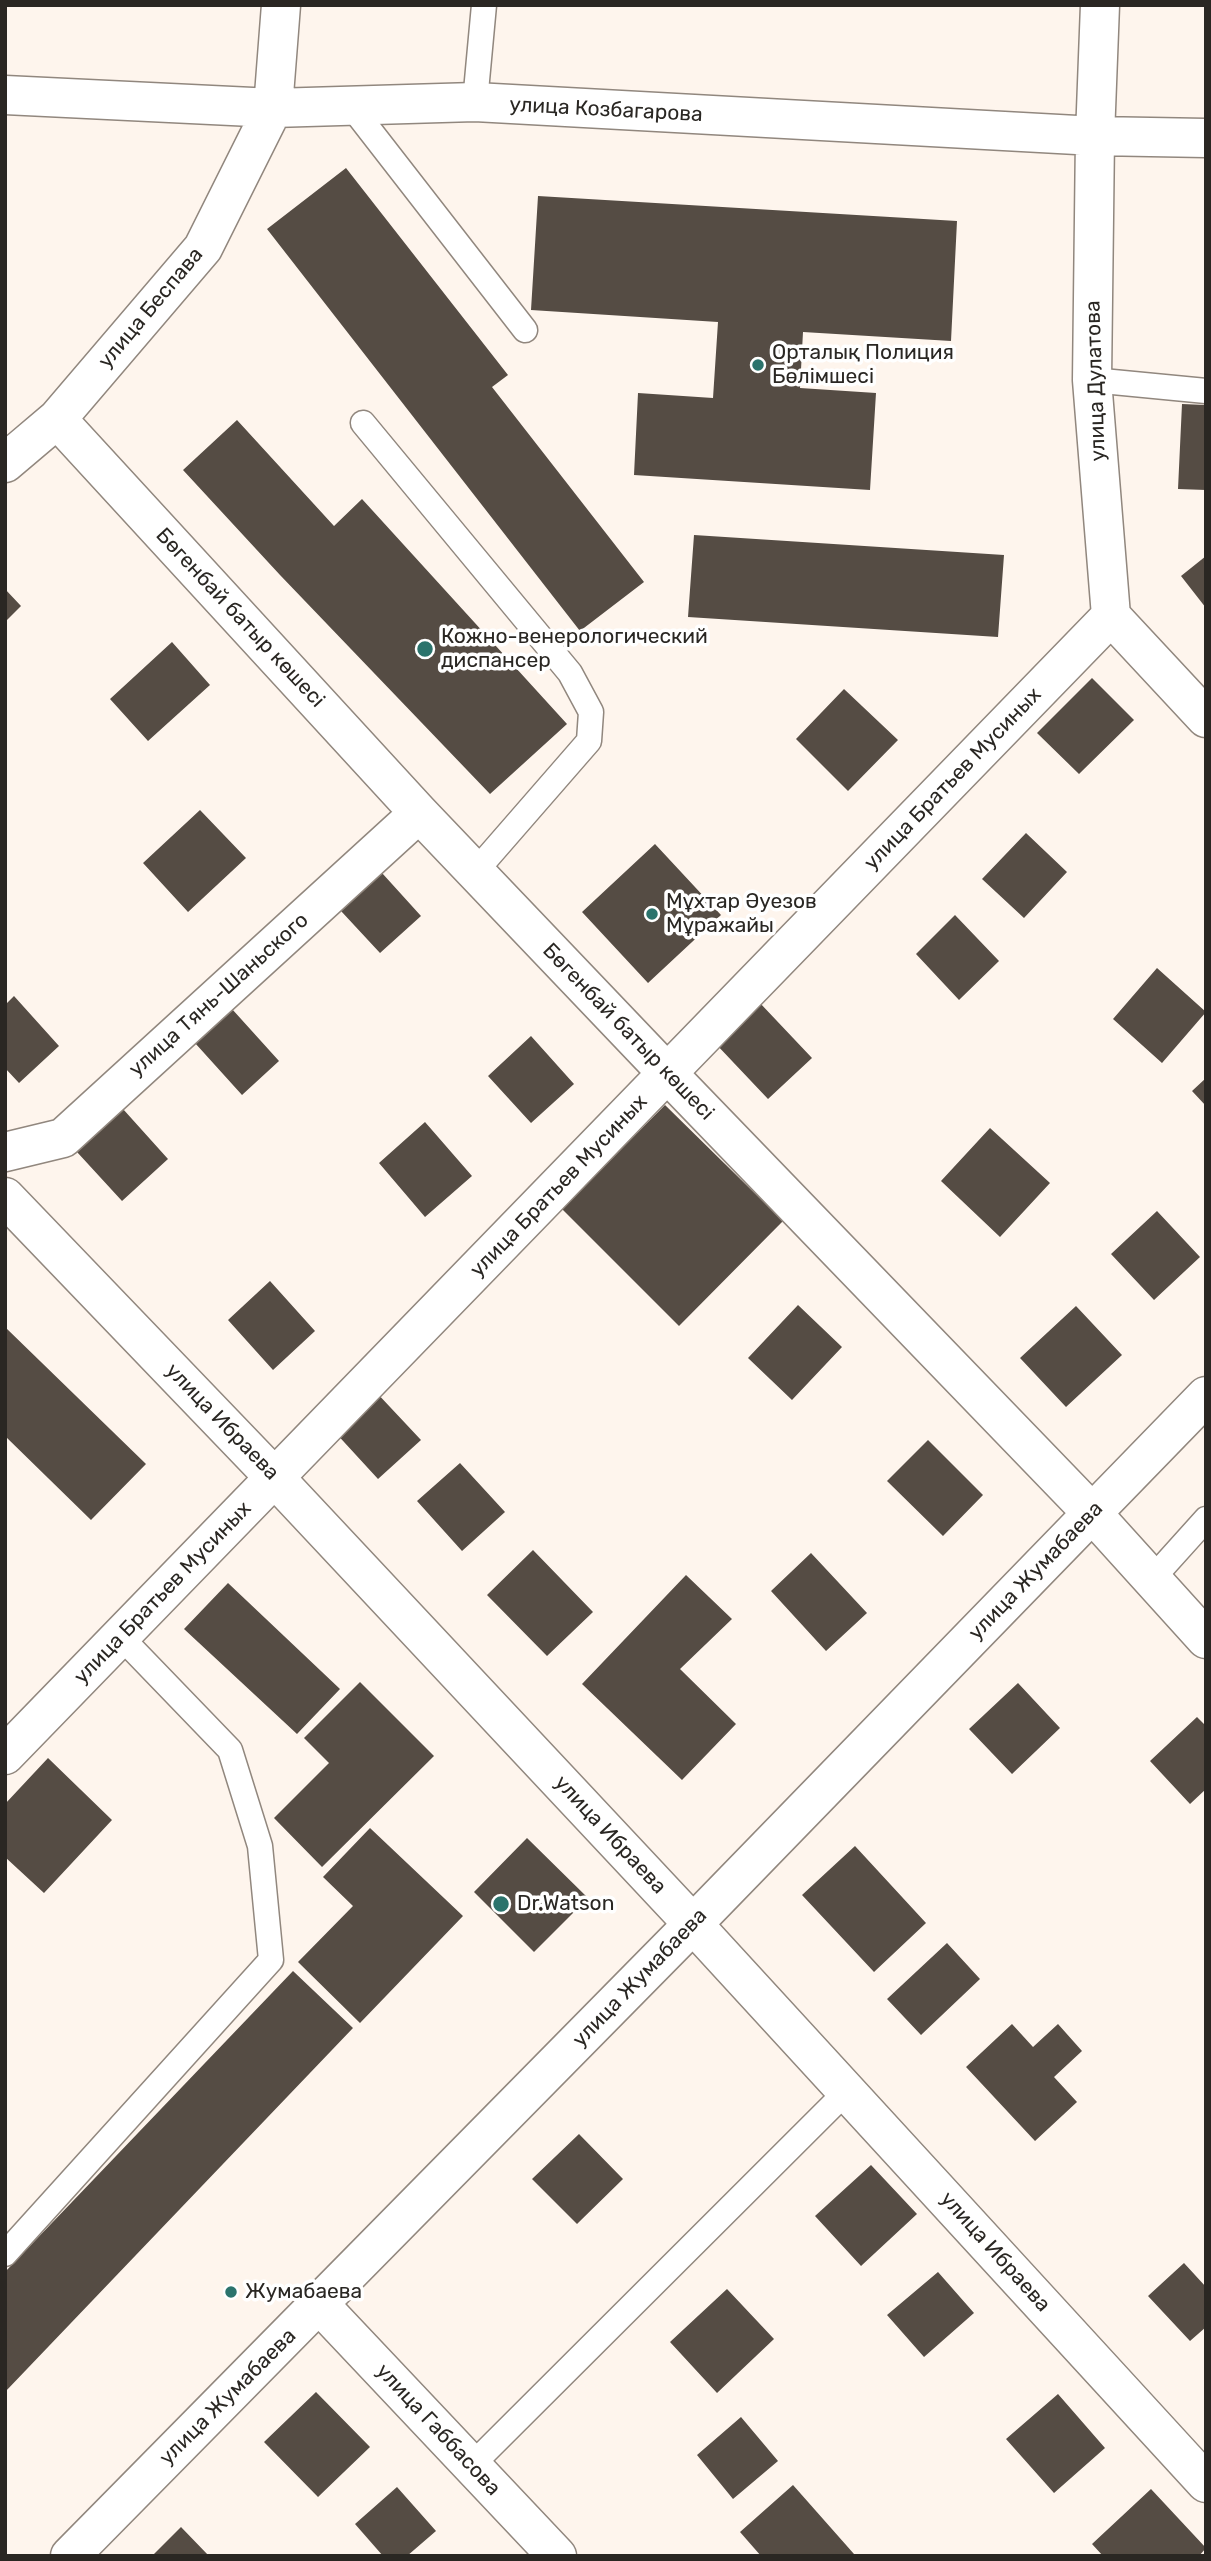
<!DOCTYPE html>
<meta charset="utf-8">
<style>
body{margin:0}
#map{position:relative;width:1211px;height:2561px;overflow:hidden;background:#fef5ed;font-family:Rubik,sans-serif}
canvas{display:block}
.frame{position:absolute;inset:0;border:7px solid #2a2723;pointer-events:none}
</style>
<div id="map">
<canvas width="1211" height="2561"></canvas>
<div class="frame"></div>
</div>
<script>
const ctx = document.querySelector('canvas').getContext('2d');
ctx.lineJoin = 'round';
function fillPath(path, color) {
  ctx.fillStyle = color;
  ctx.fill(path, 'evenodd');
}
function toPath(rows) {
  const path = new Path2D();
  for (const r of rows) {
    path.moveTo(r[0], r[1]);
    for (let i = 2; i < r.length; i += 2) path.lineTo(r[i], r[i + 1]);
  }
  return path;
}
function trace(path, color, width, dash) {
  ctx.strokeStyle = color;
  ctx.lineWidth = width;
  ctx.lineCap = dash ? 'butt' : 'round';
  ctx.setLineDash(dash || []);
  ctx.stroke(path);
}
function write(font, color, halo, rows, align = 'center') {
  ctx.font = font + ' Rubik,sans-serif';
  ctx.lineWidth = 7;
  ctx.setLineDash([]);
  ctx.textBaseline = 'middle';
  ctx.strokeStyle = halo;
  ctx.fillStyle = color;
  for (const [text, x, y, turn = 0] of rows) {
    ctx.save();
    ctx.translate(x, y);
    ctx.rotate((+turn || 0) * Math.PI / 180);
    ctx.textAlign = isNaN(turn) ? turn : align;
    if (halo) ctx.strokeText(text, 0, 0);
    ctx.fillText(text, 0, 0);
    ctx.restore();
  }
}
fillPath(toPath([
 [346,168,508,375,492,387,644,582,580,631,267,229],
 [538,196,957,221,951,341,803,332,800,388,876,393,870,490,634,475,638,393,713,398,718,322,531,310],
 [1182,404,1206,405,1206,490,1178,489],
 [237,420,334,526,362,499,567,724,490,794,280,575,183,470],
 [694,535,1004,555,998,637,688,617],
 [1206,556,1206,608,1181,576],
 [5,589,21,606,5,622],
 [172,642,210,685,148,741,110,699],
 [1092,678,1134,720,1079,774,1037,733],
 [844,689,898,740,848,791,796,739],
 [200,810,246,858,188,912,143,863],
 [1026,833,1067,872,1024,918,982,879],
 [655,844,721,915,648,983,582,912],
 [382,873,421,916,380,953,341,911],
 [955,915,999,961,959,1000,916,954],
 [1157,968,1206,1012,1162,1063,1113,1019],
 [14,996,59,1046,19,1083,5,1068,5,1005],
 [759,1002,812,1058,768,1099,715,1043],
 [232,1009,279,1061,242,1095,195,1043],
 [531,1036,574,1084,531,1123,488,1076],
 [1206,1078,1206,1106,1192,1091],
 [665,1105,783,1221,679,1326,562,1209],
 [123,1109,168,1159,122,1201,77,1152],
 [425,1122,472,1176,425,1217,379,1163],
 [990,1128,1050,1183,1000,1237,941,1181],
 [1157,1211,1200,1257,1154,1300,1111,1254],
 [270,1281,315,1331,273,1370,228,1320],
 [798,1305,842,1347,792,1400,748,1358],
 [1076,1306,1122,1355,1066,1407,1020,1358],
 [5,1327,146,1464,91,1520,5,1436],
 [375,1391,421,1440,378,1479,333,1430],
 [928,1440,983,1495,943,1536,887,1481],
 [460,1463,505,1512,462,1551,417,1501],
 [533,1550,593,1612,547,1656,487,1595],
 [811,1553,867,1613,826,1651,771,1591],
 [686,1575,732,1619,680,1669,736,1724,682,1780,582,1684],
 [228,1583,340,1689,297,1734,184,1629],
 [360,1682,434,1756,322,1867,274,1818,329,1763,304,1738],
 [1018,1683,1060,1728,1012,1774,969,1729],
 [1197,1717,1206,1726,1206,1789,1190,1804,1150,1761],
 [48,1758,112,1820,44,1893,5,1857,5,1804],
 [370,1828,463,1916,360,2023,298,1962,353,1906,323,1877],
 [527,1838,588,1898,534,1952,474,1892],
 [855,1846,926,1923,874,1972,802,1895],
 [947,1943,980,1979,921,2035,887,1999],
 [293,1971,353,2028,5,2392,5,2272],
 [1012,2024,1033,2047,1058,2024,1082,2051,1054,2077,1077,2102,1035,2141,966,2067],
 [579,2134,623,2179,577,2224,532,2179],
 [871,2165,917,2214,861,2266,815,2216],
 [1184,2263,1206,2287,1206,2327,1190,2341,1148,2296],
 [938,2272,974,2313,924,2357,887,2315],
 [727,2289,774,2339,717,2393,670,2342],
 [316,2392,370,2447,318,2497,264,2442],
 [1058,2394,1105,2448,1054,2493,1006,2439],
 [741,2417,778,2461,733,2499,697,2455],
 [793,2485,854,2554,852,2556,761,2556,740,2532],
 [397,2487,436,2531,407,2556,383,2556,355,2524],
 [1151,2489,1206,2548,1199,2556,1103,2556,1092,2544],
 [181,2527,209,2556,152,2556]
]), '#554c44');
const lane = toPath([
 [475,102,484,5],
 [351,106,525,330],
 [1092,380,1206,391],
 [363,423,570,673,591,712,589,741,475,872],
 [1152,1579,1206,1519],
 [5,2254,271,1960,260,1846,230,1750,120,1636],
 [472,2465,847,2091]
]);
const street = toPath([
 [1100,5,1095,136,1092,380,1111,616,1206,718],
 [5,95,273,108,475,102,1095,136,1206,138],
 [57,419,419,813,668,1074,1092,1513,1206,1639],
 [5,463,57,419,203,248,273,108,281,5],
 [5,1152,63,1138,419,813],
 [5,1197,275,1478,693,1924,1206,2483],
 [5,1755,1111,616],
 [319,2304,557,2556]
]);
const secondary = toPath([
 [70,2556,693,1924,1206,1396]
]);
trace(lane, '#91877e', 27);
trace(street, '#91877e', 41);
trace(secondary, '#91877e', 41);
trace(lane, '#fff', 24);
trace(street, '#fff', 38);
trace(secondary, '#fff', 38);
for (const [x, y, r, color] of [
 [758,365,7,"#2b736c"],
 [425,649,9,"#2b736c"],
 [652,914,7,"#2b736c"],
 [501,1904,9,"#2b736c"],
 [231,2292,7,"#2b736c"]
]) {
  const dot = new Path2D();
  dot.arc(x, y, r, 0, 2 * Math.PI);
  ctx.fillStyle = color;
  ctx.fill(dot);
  trace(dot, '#fff', 2.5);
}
write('21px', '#2a2723', '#fff', [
 ["улица Козбагарова",606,110,3],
 ["улица Беспава",151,308,-50],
 ["улица Дулатова",1096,381,-92],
 ["Бөгенбай батыр көшесі",240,618,47],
 ["улица Братьев Мусиных",953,779,-46],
 ["улица Тянь-Шаньского",219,995,-42],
 ["Бөгенбай батыр көшесі",628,1032,46],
 ["улица Братьев Мусиных",559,1186,-46],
 ["улица Ибраева",222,1422,46],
 ["улица Жумабаева",1036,1571,-46],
 ["улица Братьев Мусиных",163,1593,-46],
 ["улица Ибраева",610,1835,47],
 ["улица Жумабаева",640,1978,-46],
 ["улица Ибраева",995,2252,48],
 ["улица Жумабаева",228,2397,-45],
 ["улица Габбасова",438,2430,47]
]);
write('21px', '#2a2723', '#fff', [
 ["Орталық Полиция",772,353],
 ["Бөлімшесі",772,377],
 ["Кожно-венерологический",441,637],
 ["диспансер",441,661],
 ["Мұхтар Әуезов",666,902],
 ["Мұражайы",666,926],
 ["Dr.Watson",517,1904],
 ["Жумабаева",245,2292]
], 'left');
</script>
